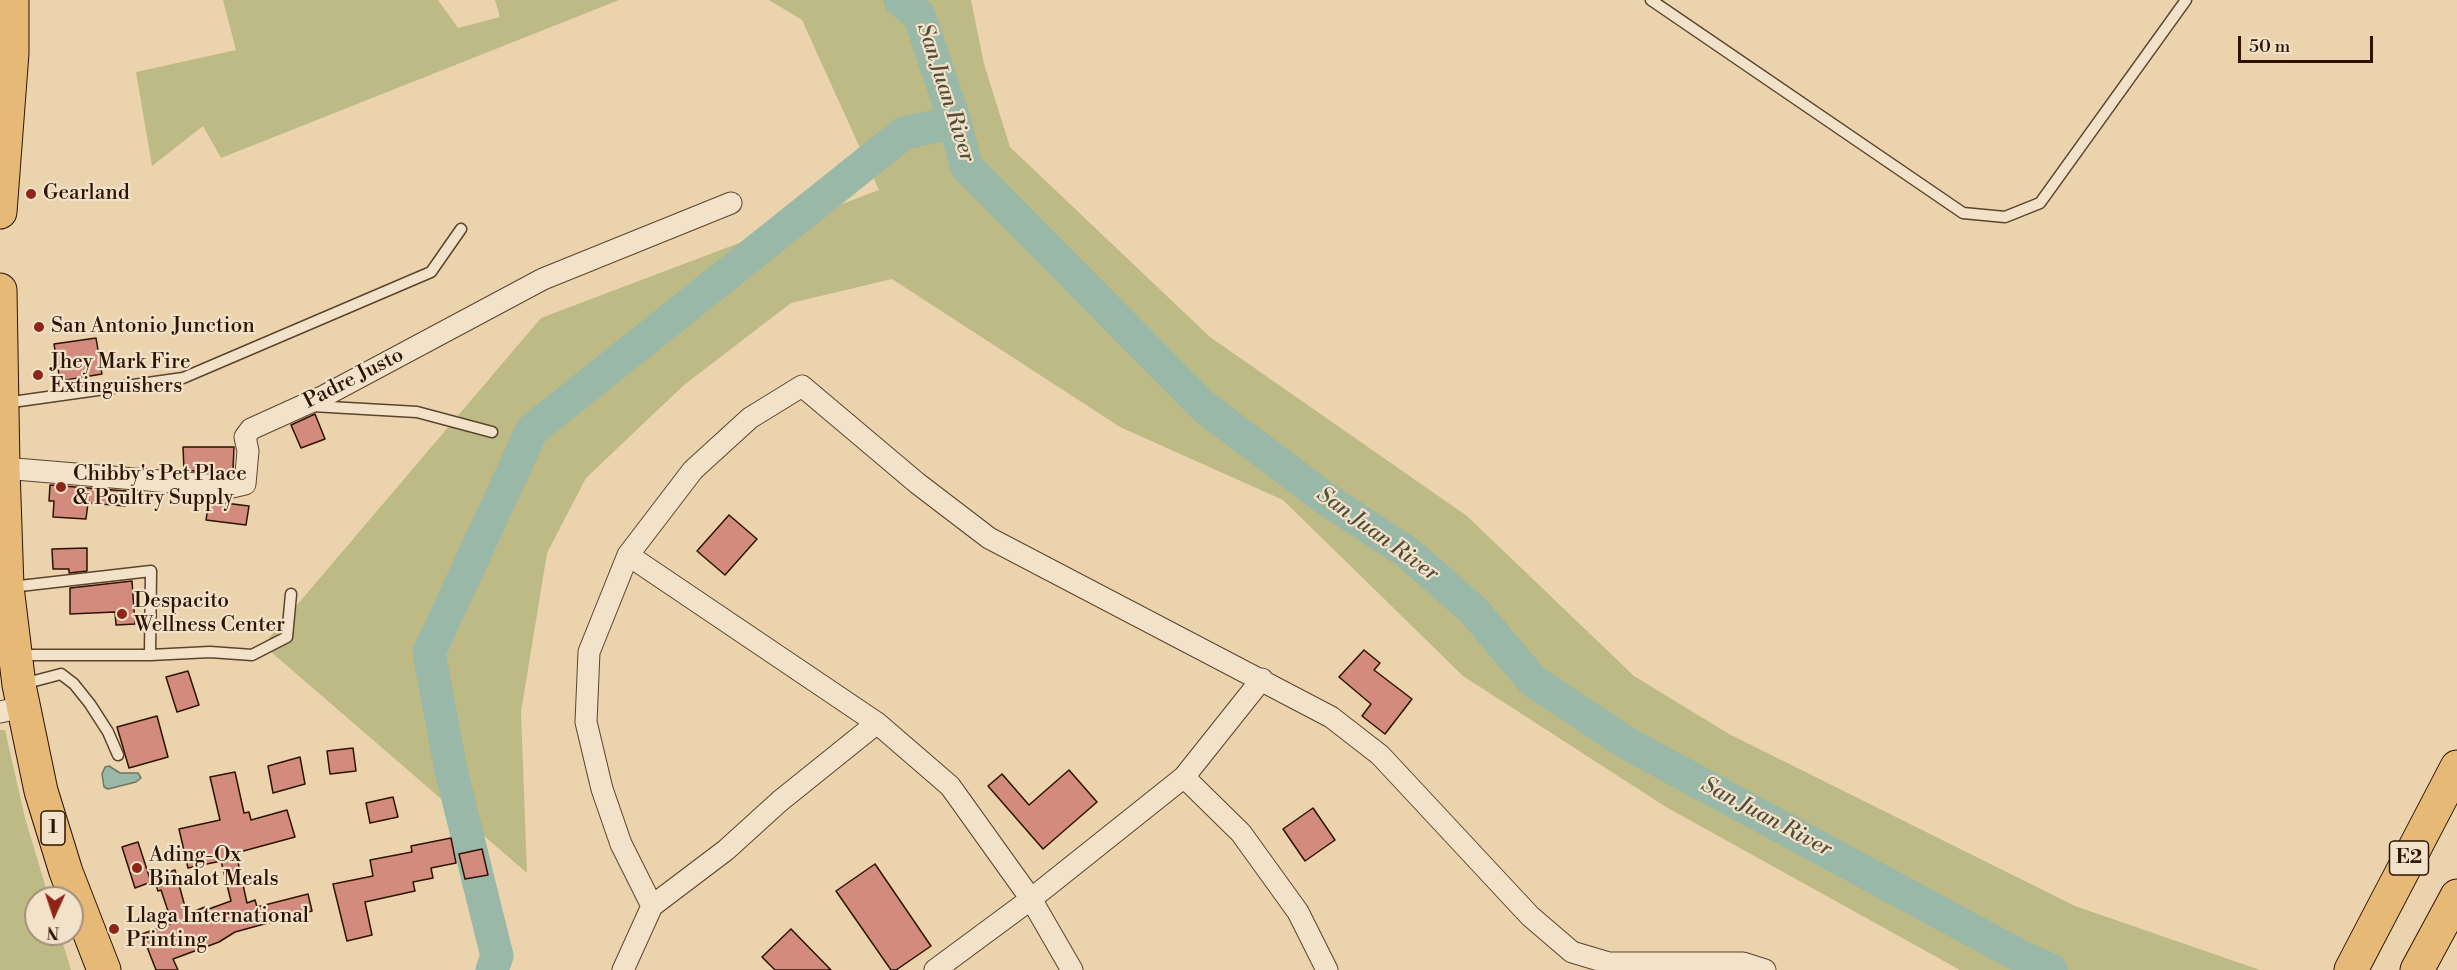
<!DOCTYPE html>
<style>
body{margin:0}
#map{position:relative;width:2457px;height:970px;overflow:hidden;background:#ebd3ad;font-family:"Libre Bodoni",serif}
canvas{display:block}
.north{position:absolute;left:24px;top:886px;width:60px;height:60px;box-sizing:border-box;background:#f2e2ca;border:2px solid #a38f79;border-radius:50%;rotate:183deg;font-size:16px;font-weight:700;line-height:24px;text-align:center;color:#2d1300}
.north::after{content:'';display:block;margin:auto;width:21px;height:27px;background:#8f2418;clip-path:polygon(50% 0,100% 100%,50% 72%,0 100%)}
.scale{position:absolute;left:2238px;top:36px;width:135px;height:27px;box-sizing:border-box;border:3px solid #2d1300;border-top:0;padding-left:8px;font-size:18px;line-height:21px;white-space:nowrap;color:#2d1300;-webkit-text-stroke:4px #f2e2ca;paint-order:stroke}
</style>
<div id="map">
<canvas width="2457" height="970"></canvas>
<div class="north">N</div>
<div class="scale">50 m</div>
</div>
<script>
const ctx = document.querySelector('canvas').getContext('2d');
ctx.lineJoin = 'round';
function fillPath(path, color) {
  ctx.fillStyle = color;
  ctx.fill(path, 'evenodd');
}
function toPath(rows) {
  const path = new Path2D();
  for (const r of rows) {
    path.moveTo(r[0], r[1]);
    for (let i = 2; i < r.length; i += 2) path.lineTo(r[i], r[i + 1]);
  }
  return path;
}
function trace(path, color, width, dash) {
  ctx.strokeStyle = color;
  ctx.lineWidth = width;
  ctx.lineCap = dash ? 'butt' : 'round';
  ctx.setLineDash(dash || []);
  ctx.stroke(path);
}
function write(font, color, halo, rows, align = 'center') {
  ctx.font = font + ' "Libre Bodoni",serif';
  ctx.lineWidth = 4.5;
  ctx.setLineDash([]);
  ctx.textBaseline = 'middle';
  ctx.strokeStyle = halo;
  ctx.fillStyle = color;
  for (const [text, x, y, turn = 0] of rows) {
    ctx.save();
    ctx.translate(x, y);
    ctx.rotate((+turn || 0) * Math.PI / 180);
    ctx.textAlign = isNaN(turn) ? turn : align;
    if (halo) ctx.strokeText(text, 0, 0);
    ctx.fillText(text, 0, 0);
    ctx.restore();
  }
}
fillPath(toPath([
 [223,0,438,0,458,28,500,17,495,0,619,0,221,158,203,126,152,166,136,72,236,50],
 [769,0,971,0,984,64,1010,147,1210,337,1467,516,1634,676,1729,734,2075,906,2260,970,1960,970,1666,807,1463,676,1283,500,1120,427,892,279,791,303,684,385,586,478,547,553,521,712,527,873,263,645,541,318,879,190,802,20],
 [0,730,5,730,25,818,49,898,36,898,36,934,60,934,71,970,0,970]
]), '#beba85');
const water = toPath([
 [109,766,120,773,138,773,141,778,136,782,108,789,104,787,102,774,105,767,109,766]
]);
fillPath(water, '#99b8a7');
trace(water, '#6e7664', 1.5);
trace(toPath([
 [900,0,919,15,955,122,966,166,1204,407,1326,499,1408,553,1474,611,1533,681,1628,744,2020,956,2051,970],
 [492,970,497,956,451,770,429,653,532,430,904,133,955,122]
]), '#99b8a7', 33);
const building = toPath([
 [96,338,102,374,60,381,54,344,96,338],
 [315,414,325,439,301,448,291,425,315,414],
 [183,447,234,447,233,470,224,471,225,474,184,470,183,447],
 [50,485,126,491,125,506,88,503,86,519,53,517,54,501,49,501,50,485],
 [209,501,249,506,246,525,206,520,209,501],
 [729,515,757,539,725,575,697,551,729,515],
 [87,548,87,571,69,573,69,569,53,569,52,549,87,548],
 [132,581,135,624,116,625,115,612,70,614,70,588,132,581],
 [1364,650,1380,663,1374,670,1412,699,1385,734,1362,716,1371,704,1339,677,1364,650],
 [188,671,199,705,177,712,166,677,188,671],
 [157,716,168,757,129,768,117,727,157,716],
 [353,748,356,771,330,774,327,751,353,748],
 [300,757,305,784,273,793,268,766,300,757],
 [1069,770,1097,802,1043,849,988,786,1002,774,1029,805,1069,770],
 [235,772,244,813,249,812,251,820,287,810,295,837,236,853,247,903,255,900,257,907,308,894,312,911,235,932,219,942,173,959,178,970,156,970,142,934,172,923,161,890,158,891,153,877,175,870,187,914,205,907,206,910,231,901,221,861,188,868,179,829,220,820,210,777,235,772],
 [393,797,398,817,370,823,366,803,393,797],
 [1313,808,1335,840,1305,861,1283,829,1313,808],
 [451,838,456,863,431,868,433,878,413,882,415,891,365,902,372,935,347,941,333,884,373,876,370,860,412,852,411,846,451,838],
 [138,842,151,882,135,888,122,847,138,842],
 [482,849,488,875,465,879,459,854,482,849],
 [875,864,931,946,896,970,891,970,836,891,875,864],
 [791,929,831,970,775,970,762,957,791,929]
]);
fillPath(building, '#d28b7d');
trace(building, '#2d1300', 1.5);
const service = toPath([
 [1651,0,1963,213,2005,217,2040,203,2186,0],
 [5,403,183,378,431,272,461,229],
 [312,406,417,412,492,432],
 [11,587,151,571,150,655,18,655],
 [150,655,210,652,252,655,287,637,291,594],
 [23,684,61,674,74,684,90,704,108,732,118,755]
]);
const minor = toPath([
 [3,468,232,487,245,484,248,451,245,437,251,429,324,396,543,279,731,203],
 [628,555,877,723,950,786,1031,899,1072,970],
 [0,712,23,707],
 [1184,777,1241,833,1298,912,1327,970],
 [652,906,621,844,602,789,586,722,589,652,628,555,693,470,750,418,802,386,917,483,989,538,1331,717,1380,755,1530,916,1572,952,1609,963,1743,963,1765,970],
 [623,970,652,906,726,850,780,801,877,723],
 [935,970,1031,899,1184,777,1262,679]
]);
const trunk = toPath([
 [0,212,12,53,12,0],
 [0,290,3,468,7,587,19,685,41,791,66,872,104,970]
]);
const motorway = toPath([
 [2351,970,2457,767],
 [2417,970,2457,896]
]);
trace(service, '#5c432b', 13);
trace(minor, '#5c432b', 23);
trace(trunk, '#2d1300', 35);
trace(motorway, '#2d1300', 35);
trace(service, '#f2e2ca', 10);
trace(minor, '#f2e2ca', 21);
trace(trunk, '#e6ba76', 33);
trace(motorway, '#e6ba76', 33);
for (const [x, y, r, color] of [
 [31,194,6,"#8f2418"],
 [39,327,6,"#8f2418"],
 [38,375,6,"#8f2418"],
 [61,487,6,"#8f2418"],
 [122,614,6,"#8f2418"],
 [137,868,6,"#8f2418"],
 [114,929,6,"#8f2418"]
]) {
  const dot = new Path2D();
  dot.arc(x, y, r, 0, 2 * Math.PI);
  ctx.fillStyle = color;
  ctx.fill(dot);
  trace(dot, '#f2e2ca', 2);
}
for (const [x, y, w] of [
 [53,828,24],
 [2409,858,39]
]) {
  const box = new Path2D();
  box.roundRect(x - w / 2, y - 17, w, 34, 4.5);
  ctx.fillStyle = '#f2e2ca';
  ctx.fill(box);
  trace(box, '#2d1300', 1.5);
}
write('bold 20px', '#2d1300', null, [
 ["1",53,828],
 ["E2",2409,858]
]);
write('21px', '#2d1300', '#f2e2ca', [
 ["Gearland",43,194],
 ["San Antonio Junction",51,327],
 ["Jhey Mark Fire",50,363],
 ["Extinguishers",50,387],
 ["Chibby's Pet Place",73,475],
 ["& Poultry Supply",73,499],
 ["Despacito",134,602],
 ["Wellness Center",134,626],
 ["Ading-Ox",149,856],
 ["Binalot Meals",149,880],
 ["Llaga International",126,917],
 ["Printing",126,941]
], 'left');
write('21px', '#2d1300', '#f2e2ca', [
 ["Padre Justo",354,379,-27]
]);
write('italic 22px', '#534d3a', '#f2e2ca', [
 ["San Juan River",945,93,72],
 ["San Juan River",1377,535,36],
 ["San Juan River",1766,818,28]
]);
</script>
